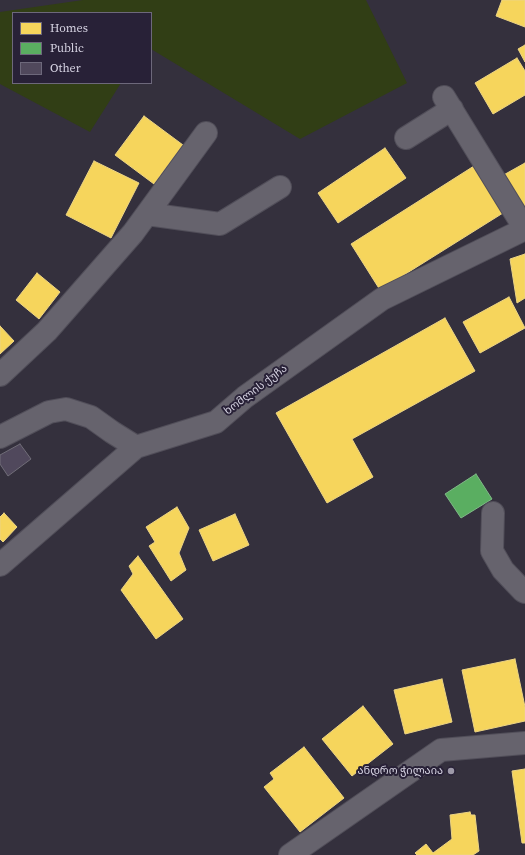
<!DOCTYPE html>
<meta charset="utf-8">
<style>
body{margin:0}
#map{position:relative;width:525px;height:855px;overflow:hidden;background:#34303d;font-family:"Source Serif 4",serif}
canvas{display:block}
.legend{position:absolute;left:12px;top:12px;width:140px;height:72px;box-sizing:border-box;background:#282137;border:1px solid #6d687b;margin:0;padding:5px 7px;list-style:none;font-size:12px;color:#d5d2e1}
.legend li{display:flex;align-items:center;gap:8px;height:20px}
.legend b{width:20px;border:1px solid #6d687b}
</style>
<div id="map">
<canvas width="525" height="855"></canvas>
<ul class="legend">
<li><b style="height:11px;background:#f6d55c"></b>Homes</li>
<li><b style="height:11px;background:#5aae61"></b>Public</li>
<li><b style="height:11px;background:#50485c"></b>Other</li>
</ul>
</div>
<script>
const ctx = document.querySelector('canvas').getContext('2d');
ctx.lineJoin = 'round';
function fillPath(path, color) {
  ctx.fillStyle = color;
  ctx.fill(path, 'evenodd');
}
function toPath(rows) {
  const path = new Path2D();
  for (const r of rows) {
    path.moveTo(r[0], r[1]);
    for (let i = 2; i < r.length; i += 2) path.lineTo(r[i], r[i + 1]);
  }
  return path;
}
function trace(path, color, width, dash) {
  ctx.strokeStyle = color;
  ctx.lineWidth = width;
  ctx.lineCap = dash ? 'butt' : 'round';
  ctx.setLineDash(dash || []);
  ctx.stroke(path);
}
function write(font, color, halo, rows, align = 'center') {
  ctx.font = font + ' "Source Serif 4","Noto Sans Georgian",serif';
  ctx.lineWidth = 4;
  ctx.setLineDash([]);
  ctx.textBaseline = 'middle';
  ctx.strokeStyle = halo;
  ctx.fillStyle = color;
  for (const [text, x, y, turn = 0] of rows) {
    ctx.save();
    ctx.translate(x, y);
    ctx.rotate((+turn || 0) * Math.PI / 180);
    ctx.textAlign = isNaN(turn) ? turn : align;
    if (halo) ctx.strokeText(text, 0, 0);
    ctx.fillText(text, 0, 0);
    ctx.restore();
  }
}
fillPath(toPath([
 [83,0,366,0,407,83,300,139,151,49,151,13,13,13,13,83,121,83,90,132,0,84,0,12]
]), '#313e15');
const homes = toPath([
 [502,0,525,0,525,27,496,16,502,0],
 [525,45,525,62,518,49,525,45],
 [517,58,525,71,525,95,493,114,475,83,517,58],
 [144,116,183,145,154,184,115,155,144,116],
 [385,148,406,178,338,223,318,193,385,148],
 [94,161,139,183,111,238,66,215,94,161],
 [525,163,525,212,500,177,525,163],
 [474,166,503,213,380,290,351,244,474,166],
 [525,254,525,298,517,303,510,259,525,254],
 [37,273,60,292,39,319,16,300,37,273],
 [509,297,525,328,480,353,463,322,509,297],
 [445,318,475,371,352,439,373,477,327,503,276,413,445,318],
 [0,326,14,341,0,354,0,326],
 [177,507,189,528,179,553,186,570,171,581,149,546,155,542,146,527,177,507],
 [4,513,17,527,3,542,0,539,0,517,4,513],
 [235,514,249,545,213,561,199,530,235,514],
 [138,556,183,619,156,639,121,590,133,574,129,566,138,556],
 [515,659,525,707,525,721,475,732,462,670,515,659],
 [442,679,452,722,405,734,394,690,442,679],
 [363,706,393,744,352,776,322,739,363,706],
 [304,747,344,798,300,832,264,787,274,779,270,773,304,747],
 [525,769,525,843,522,843,512,771,525,769],
 [470,812,471,815,475,815,479,851,473,855,417,855,415,853,426,844,433,853,452,839,450,815,470,812]
]);
fillPath(homes, '#f6d55c');
trace(homes, '#ecd484', 1);
const public = toPath([
 [476,474,492,499,461,518,445,494,476,474]
]);
fillPath(public, '#5aae61');
trace(public, '#7fb987', 1);
const building = toPath([
 [20,444,31,459,8,476,0,464,0,455,20,444]
]);
fillPath(building, '#50485c');
trace(building, '#706d78', 1);
const minor = toPath([
 [444,97,525,229],
 [406,138,452,109],
 [147,214,220,224,280,187],
 [0,375,47,331,133,233,206,133],
 [0,437,49,412,66,409,91,417,112,432,136,447],
 [493,513,492,551,503,570,523,591,525,592],
 [0,565,136,447,216,422,245,397,382,299,525,229],
 [290,855,441,750,525,743]
]);
trace(minor, '#514e59', 24);
trace(minor, '#66636d', 22);
for (const [x, y, r, color] of [
 [451,771,4,"#9d99a8"]
]) {
  const dot = new Path2D();
  dot.arc(x, y, r, 0, 2 * Math.PI);
  ctx.fillStyle = color;
  ctx.fill(dot);
  trace(dot, '#282137', 1.5);
}
write('11px', '#d5d2e1', '#282137', [
 ["ხომლის ქუჩა",256,390,-37]
]);
write('11px', '#d5d2e1', '#282137', [
 ["ანდრო ჭილაია",443,771]
], 'right');
</script>
